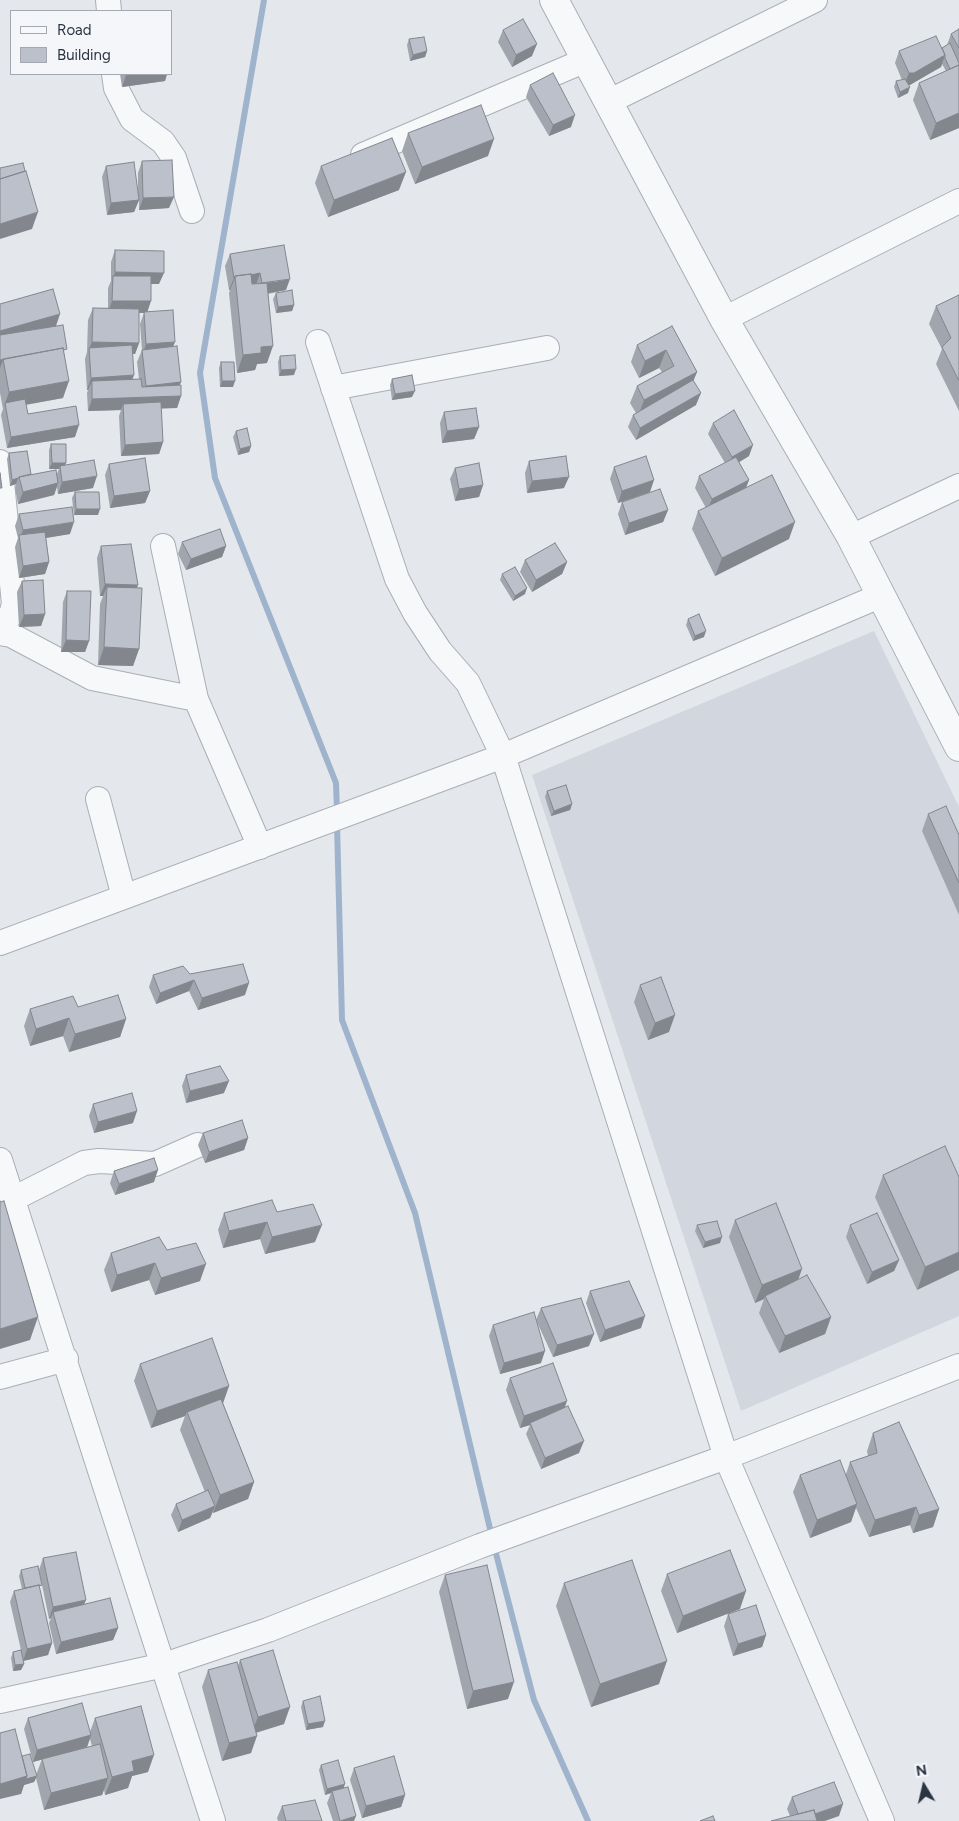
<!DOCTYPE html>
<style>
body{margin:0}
#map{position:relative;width:959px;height:1821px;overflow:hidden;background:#e4e7ec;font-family:Figtree,sans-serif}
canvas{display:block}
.legend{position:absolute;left:10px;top:10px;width:162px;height:65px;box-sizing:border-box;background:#f4f6f9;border:1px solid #a4a8b1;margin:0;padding:6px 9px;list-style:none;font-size:15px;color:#2b3445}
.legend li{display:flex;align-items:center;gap:10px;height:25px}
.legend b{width:25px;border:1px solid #a4a8b1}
.north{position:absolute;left:899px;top:1761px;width:50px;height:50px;-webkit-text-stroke:4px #f4f6f9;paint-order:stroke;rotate:351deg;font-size:14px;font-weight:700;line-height:20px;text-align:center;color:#2b3445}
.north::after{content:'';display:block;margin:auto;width:18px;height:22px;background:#2b3445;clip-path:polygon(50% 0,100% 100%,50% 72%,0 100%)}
</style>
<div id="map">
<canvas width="959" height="1821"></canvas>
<ul class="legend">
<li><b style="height:6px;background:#f7f8fa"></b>Road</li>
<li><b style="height:14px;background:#bbc0ca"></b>Building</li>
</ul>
<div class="north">N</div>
</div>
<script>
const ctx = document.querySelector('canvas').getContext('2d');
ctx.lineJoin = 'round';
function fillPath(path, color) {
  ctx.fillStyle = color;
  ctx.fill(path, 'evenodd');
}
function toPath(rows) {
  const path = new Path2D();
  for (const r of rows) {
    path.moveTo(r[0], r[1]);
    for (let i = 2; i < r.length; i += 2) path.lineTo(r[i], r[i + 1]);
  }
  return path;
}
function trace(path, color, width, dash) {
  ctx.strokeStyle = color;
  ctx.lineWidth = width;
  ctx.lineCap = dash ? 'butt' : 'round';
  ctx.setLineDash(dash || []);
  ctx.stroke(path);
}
fillPath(toPath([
 [874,631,959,807,959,1316,741,1411,532,775]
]), '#d2d6de');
trace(toPath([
 [264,0,200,373,215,478,336,783,337,812],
 [337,824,342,1020,415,1213,492,1537],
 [494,1546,534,1700,588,1821]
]), '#9fb4cc', 6);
const minor = toPath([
 [108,0,109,11],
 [114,74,116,88,132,119,163,142,174,158,192,211],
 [608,102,815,0],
 [363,155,586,60],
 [724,319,959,201],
 [318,342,397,579,415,613,440,651,468,683,503,756,726,1457,882,1821],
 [333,388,547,348],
 [0,462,14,604,11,615,0,623],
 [851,537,959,486],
 [163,546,196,699,260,847],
 [0,633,11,635,92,678,196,699],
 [98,799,124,897],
 [0,943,503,756,882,595],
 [0,1160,213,1821],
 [13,1199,84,1163,99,1161,155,1164,198,1145],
 [0,1377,66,1359],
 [0,1701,164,1665,268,1630,480,1546,726,1457,959,1366]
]);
const tertiary = toPath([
 [554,0,724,319,851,537,959,747]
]);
trace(minor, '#a9aeb7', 26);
trace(tertiary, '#a9aeb7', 30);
trace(minor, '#f7f8fa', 24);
trace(tertiary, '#f7f8fa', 28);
fillPath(toPath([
 [959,29,959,128,930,140,913,100,919,83,946,71,942,64,941,67,909,85,908,93,898,98,894,87,896,81,902,80,895,63,899,51,942,48,947,45,951,34],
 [503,30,532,56,512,67,498,42],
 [409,39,427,51,425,57,410,61,407,45],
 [120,74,167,74,165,81,122,87],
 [530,85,571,127,549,136,526,97],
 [408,133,488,156,415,184,402,151],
 [142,161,169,208,139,210,139,200,134,212,107,215,102,177,106,166,138,200,138,173],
 [321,166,399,190,328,217,315,183],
 [115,250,159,284,151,284,147,312,173,346,181,382,179,386,181,396,177,408,161,408,163,442,159,454,121,456,119,416,121,410,88,411,87,393,88,390,87,390,85,359,87,352,88,320,93,308,108,308,108,288,111,281,111,262],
 [139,313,144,313,140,324,142,350,137,362,139,379,132,379,132,354,135,354,139,343],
 [230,254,286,290,268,294,267,363,257,364,255,370,237,373,229,293,230,290,229,290,225,266],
 [276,293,294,305,292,311,276,313,273,299],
 [959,295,959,411,936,364,942,349,929,324,936,306],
 [0,304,56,326,65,356,63,398,26,405,28,414,75,437,7,448,1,415,3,409,0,393],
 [672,326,697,372,693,381,696,405,636,440,628,427,633,415,636,413,630,403,637,386,662,372,659,368,639,378,631,362,637,345],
 [280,356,294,375,279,376,278,362],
 [221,362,233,387,220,387,219,368],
 [392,379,412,397,392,400,390,385],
 [444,412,479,427,474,439,442,443,440,423],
 [713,423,749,456,739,462,749,480,746,488,789,539,715,576,692,529,698,511,706,508,695,488,699,476,725,463,708,434],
 [236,431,251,446,249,452,238,455,233,437],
 [51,444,65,465,93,488,58,494,57,487,54,495,18,504,15,488,16,484,10,486,7,459,9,453,31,474,57,474,59,469,49,469,49,450],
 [529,461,564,488,527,493,525,473],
 [109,464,150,491,145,503,110,508,105,475],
 [614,467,650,492,618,503,610,479],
 [455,468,483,485,479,497,455,501,450,479],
 [75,492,98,515,74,515,72,498],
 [622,502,668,510,663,522,625,535,618,514],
 [19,514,70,534,46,538,49,562,45,574,19,578,15,547,18,538,15,526],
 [182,542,226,546,222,557,186,570,178,554],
 [101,546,137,588,139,649,133,666,98,665,100,604,103,596,100,596,97,558],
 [525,560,567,562,562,574,532,592,520,572],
 [502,574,525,594,513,601,500,580],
 [22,581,45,614,41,626,19,627,17,592],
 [67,591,89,641,85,652,61,652,63,602],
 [688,619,704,637,693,641,686,625],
 [547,791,572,804,570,810,551,816,545,797],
 [928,814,959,835,959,915,922,831],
 [190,974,245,995,198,1010,189,991,156,1004,149,987,153,975],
 [640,985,669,1032,648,1040,634,1002],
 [78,1007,126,1019,120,1037,69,1052,63,1036,30,1046,24,1026,30,1009],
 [186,1075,224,1093,186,1103,182,1086],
 [93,1104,133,1123,94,1133,89,1116],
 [203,1133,248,1138,244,1150,205,1163,198,1145],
 [114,1171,154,1182,115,1195,110,1183],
 [883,1175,959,1177,917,1290,875,1197],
 [277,1212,315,1242,265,1254,260,1239,223,1248,218,1230,224,1213],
 [735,1220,798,1280,831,1317,825,1334,779,1353,759,1313,764,1299,755,1303,729,1237],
 [697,1225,720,1243,703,1248,695,1231],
 [850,1225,899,1260,894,1271,867,1284,846,1237],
 [167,1250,200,1281,155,1295,149,1280,111,1292,104,1270,111,1253],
 [590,1291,641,1328,600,1342,586,1303],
 [541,1308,589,1346,553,1357,536,1320],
 [493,1325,541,1363,500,1374,489,1336],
 [140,1364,229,1386,223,1403,254,1482,248,1499,213,1513,213,1511,210,1518,178,1532,171,1515,176,1504,205,1492,180,1430,185,1416,151,1428,134,1381],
 [510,1378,565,1408,579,1453,541,1469,526,1434,530,1425,520,1428,506,1390],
 [873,1433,939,1509,933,1527,913,1533,910,1525,869,1537,856,1508,851,1522,810,1538,793,1492,800,1475,846,1474,850,1462,868,1456,867,1451],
 [43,1558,84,1604,118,1628,113,1640,56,1654,49,1623,51,1618,49,1619,39,1570],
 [21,1570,40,1591,52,1643,48,1655,23,1661,24,1664,21,1670,13,1671,11,1658,13,1652,21,1650,10,1602,14,1591,22,1589,19,1576],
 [667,1574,740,1609,677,1633,661,1591],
 [445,1575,508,1699,467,1709,439,1592],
 [564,1583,659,1684,591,1707,556,1606],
 [728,1614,766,1635,762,1647,733,1656,724,1626],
 [240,1660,284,1724,256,1733,251,1753,222,1761,202,1687,208,1670,238,1666],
 [303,1701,323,1727,306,1730,301,1707],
 [28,1718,90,1732,95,1718,148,1772,132,1776,128,1788,105,1795,104,1790,102,1795,44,1810,36,1778,34,1782,24,1785,21,1794,22,1756,36,1775,42,1759,92,1746,90,1739,87,1747,33,1762,24,1729],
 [321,1765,343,1788,354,1821,333,1821,327,1803,331,1793,325,1795,319,1770],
 [354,1768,405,1795,401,1807,362,1818,350,1780],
 [792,1797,839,1816,790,1816,787,1809],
 [282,1806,322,1821,278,1821,277,1818]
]), '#a1a5ae');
fillPath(toPath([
 [537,44,532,56,512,67,516,55],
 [427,51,425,57,410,61,413,55],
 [945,55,941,67,910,85,904,85,909,73],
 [136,74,167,74,165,81,122,87,126,75],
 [910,87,908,93,898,98,900,92],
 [959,113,959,128,930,140,936,123],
 [575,115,571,127,549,136,553,125],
 [494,139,488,156,415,184,422,167],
 [406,172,399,190,328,217,334,200],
 [174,197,169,208,139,210,143,198],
 [139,200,134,212,107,215,111,203],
 [38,212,32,229,0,239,0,224],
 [115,272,164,273,159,284,112,284,113,279],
 [260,273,256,285,236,278],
 [234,278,235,278,230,290,229,290],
 [290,279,286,290,257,295,262,284],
 [112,301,151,301,147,313,108,312],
 [294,305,292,311,276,313,278,307],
 [60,314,56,326,0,342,0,331],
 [92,342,139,343,135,354,89,354,89,349],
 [175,342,170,354,142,356,146,344],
 [273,346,267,363,257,364,255,370,237,373,243,355,261,347],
 [666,350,659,368,639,378,645,361],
 [0,360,3,360,0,368],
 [296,369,294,375,279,376,281,370],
 [697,372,690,389,638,417,644,400],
 [134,375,130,387,92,381,88,390,87,390,91,378],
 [69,381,63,398,6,408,5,403,3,409,9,392],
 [222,381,235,381,233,387,220,387],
 [181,382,176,393,181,396,177,408,123,410,123,404,121,410,88,411,92,399,141,397,146,386],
 [415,391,412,397,392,400,395,394],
 [701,393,696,405,636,440,640,428],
 [79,425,75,437,7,448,11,437],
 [479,427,474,439,442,443,447,431],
 [163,442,159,454,121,456,125,445],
 [753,445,749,456,728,469,732,457],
 [251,446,249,452,238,455,240,449],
 [52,463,66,463,64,469,60,466,59,469,49,469],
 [97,476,93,488,58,494,62,482],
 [569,477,564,488,527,493,532,481],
 [18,478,16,484,10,486,12,480],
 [654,480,650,492,618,503,622,491],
 [749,480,744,492,707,511,712,499],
 [58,483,54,495,18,504,23,492],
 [483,485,479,497,455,501,459,489],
 [150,491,145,503,110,508,114,496],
 [76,509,100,509,98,515,74,515],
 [668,510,663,522,625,535,629,523],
 [74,522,70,534,20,542,20,539,23,530],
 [795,522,789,539,715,576,722,558],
 [226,546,222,557,186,570,191,559],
 [49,562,45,574,19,578,23,566],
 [567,562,562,574,532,592,536,580],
 [105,584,138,585,134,596,107,587,103,596,100,596],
 [527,588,525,594,513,601,515,596],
 [45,614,41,626,19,627,24,615],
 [706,631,704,637,693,641,695,636],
 [66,640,89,641,85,652,61,652],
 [104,647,139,649,133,666,98,665],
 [572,804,570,810,551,816,554,811],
 [194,980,189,991,156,1004,160,993],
 [249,983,245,995,198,1010,202,998],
 [675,1015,669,1032,648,1040,655,1023],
 [69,1018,63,1036,30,1046,36,1029],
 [126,1019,120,1037,69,1052,75,1034],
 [229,1081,224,1093,186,1103,190,1091],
 [137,1111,133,1123,94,1133,98,1122],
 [248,1138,244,1150,205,1163,209,1152],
 [158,1170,154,1182,115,1195,119,1184],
 [267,1222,260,1239,223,1248,229,1231],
 [322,1225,315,1242,265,1254,272,1237],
 [722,1237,720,1243,703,1248,705,1242],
 [959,1252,959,1270,917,1290,925,1267],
 [899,1260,894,1271,867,1284,872,1272],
 [155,1263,149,1280,111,1292,117,1275],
 [206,1264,200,1281,155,1295,161,1278],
 [802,1269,796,1286,765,1296,764,1299,755,1303,762,1285],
 [645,1316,641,1328,600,1342,605,1330],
 [38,1317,30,1340,0,1349,0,1329],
 [831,1317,825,1334,779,1353,785,1336],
 [594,1334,589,1346,553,1357,557,1345],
 [545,1351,541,1363,500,1374,504,1363],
 [229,1386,223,1403,187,1412,185,1416,151,1428,157,1411],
 [567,1401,563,1413,530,1423,530,1425,520,1428,524,1416],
 [584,1441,579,1453,541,1469,545,1458],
 [254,1482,248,1499,213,1513,220,1495],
 [857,1504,851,1522,810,1538,817,1520],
 [215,1506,210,1518,178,1532,182,1520],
 [916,1507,910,1525,869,1537,875,1520],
 [939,1509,933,1527,913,1533,919,1515],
 [746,1591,740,1609,677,1633,683,1616],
 [86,1600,81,1612,53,1612,51,1618,49,1619,53,1607],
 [118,1628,113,1640,56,1654,61,1642],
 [766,1635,762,1647,733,1656,738,1644],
 [52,1643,48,1655,23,1661,27,1649],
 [667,1661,659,1684,591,1707,600,1684],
 [24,1664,21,1670,13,1671,15,1665],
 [514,1682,508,1699,467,1709,473,1691],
 [290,1707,284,1724,251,1734,258,1717],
 [325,1721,323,1727,306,1730,308,1724],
 [91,1735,87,1747,33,1762,37,1750],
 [257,1736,251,1753,222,1761,229,1743],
 [154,1755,148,1772,132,1776,128,1788,105,1795,112,1777,132,1761],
 [27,1776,21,1794,0,1799,0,1784],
 [37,1776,34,1782,24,1785,26,1779],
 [108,1778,102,1795,44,1810,51,1793],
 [345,1784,343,1790,332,1791,331,1793,325,1795,327,1789],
 [405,1795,401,1807,362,1818,366,1806],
 [843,1804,839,1816,825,1821,800,1821,800,1820],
 [356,1816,354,1821,340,1821]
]), '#83868d');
const building = toPath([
 [523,19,537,44,516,55,503,30,523,19],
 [959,29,959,48,951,34,959,29],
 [936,36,945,55,914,73,909,73,899,51,936,36],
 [424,37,427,51,413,55,409,39,424,37],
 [950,43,959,63,959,65,950,69,945,58,945,55,942,48,950,43],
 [959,65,959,113,936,123,919,83,959,65],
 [553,73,575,115,553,125,530,85,553,73],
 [905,79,910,87,900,92,896,81,905,79],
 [481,105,494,139,422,167,408,133,481,105],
 [392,138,406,172,334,200,321,166,392,138],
 [172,160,174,197,143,198,142,161,172,160],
 [134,162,139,200,111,203,106,166,134,162],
 [23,163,25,171,0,179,0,168,23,163],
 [26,171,38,212,0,224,0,179,26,171],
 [284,245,290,279,262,283,260,273,251,275,251,274,235,276,234,278,230,254,284,245],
 [115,250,164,251,164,273,115,272,115,250],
 [251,274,252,284,267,283,273,346,261,347,261,353,243,355,235,276,251,274],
 [113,276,151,276,151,301,112,301,113,276],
 [53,289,60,314,0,331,0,304,53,289],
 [292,290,294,305,278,307,276,293,292,290],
 [959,295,959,381,942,347,951,338,936,306,959,295],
 [93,308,139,309,139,343,92,342,93,308],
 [173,310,175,342,146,344,144,312,173,310],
 [63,325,67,349,64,350,63,348,0,360,0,335,63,325],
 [672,326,697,372,644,400,637,386,674,366,666,350,645,361,637,345,672,326],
 [132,345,134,375,91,378,89,348,132,345],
 [177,346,181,382,146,386,142,350,177,346],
 [63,348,69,381,9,392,3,359,63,348],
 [295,355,296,369,281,370,280,356,295,355],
 [221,362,234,362,235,381,222,381,221,362],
 [412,375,415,391,395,394,392,379,412,375],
 [141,379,142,387,181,385,181,396,92,399,92,381,141,379],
 [693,380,701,393,640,428,633,415,693,380],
 [25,399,28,414,76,406,79,425,11,437,5,403,25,399],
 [161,402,163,442,125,445,123,404,161,402],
 [476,408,479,427,447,431,444,412,476,408],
 [734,410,753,445,732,457,713,423,734,410],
 [247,428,251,446,240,449,236,431,247,428],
 [51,444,66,444,66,463,52,463,51,444],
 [27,451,31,474,19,477,18,478,12,480,9,453,27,451],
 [566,456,569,477,532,481,529,461,566,456],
 [646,456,654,480,622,491,614,467,646,456],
 [736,457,749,480,712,499,699,476,736,457],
 [145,458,150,491,114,496,109,464,145,458],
 [94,460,97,476,62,482,60,466,94,460],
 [479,463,483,485,459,489,455,468,479,463],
 [56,470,58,483,23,492,19,477,56,470],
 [0,473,2,488,0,488,0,473],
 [772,475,795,522,722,558,698,511,772,475],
 [660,489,668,510,629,523,622,502,660,489],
 [75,492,99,492,100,509,76,509,75,492],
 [72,507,74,522,23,530,19,514,72,507],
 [220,529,226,546,191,559,182,542,220,529],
 [45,532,49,562,23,566,19,535,45,532],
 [555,543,567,562,536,580,525,560,555,543],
 [131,544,138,585,105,584,101,546,131,544],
 [515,567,527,588,515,596,502,574,515,567],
 [43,580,45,614,24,615,22,581,43,580],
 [107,587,142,588,139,649,104,647,107,587],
 [67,591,91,591,89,641,66,640,67,591],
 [699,614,706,631,695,636,688,619,699,614],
 [566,785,572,804,554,811,547,791,566,785],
 [946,806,959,835,959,883,928,814,946,806],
 [243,964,249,983,202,998,194,980,160,993,153,975,183,966,190,974,243,964],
 [661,977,675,1015,655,1023,640,985,661,977],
 [118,995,126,1019,75,1034,69,1018,36,1029,30,1009,73,996,78,1007,118,995],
 [220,1066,229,1081,190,1091,186,1075,220,1066],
 [132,1093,137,1111,98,1122,93,1104,132,1093],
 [242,1120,248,1138,209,1152,203,1133,242,1120],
 [945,1146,959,1177,959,1252,925,1267,883,1175,945,1146],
 [154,1158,158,1170,119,1184,114,1171,154,1158],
 [272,1200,277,1212,313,1204,322,1225,272,1237,267,1222,229,1231,224,1213,272,1200],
 [4,1201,38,1317,0,1329,0,1202,4,1201],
 [776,1203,802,1269,762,1285,735,1220,776,1203],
 [877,1213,899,1260,872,1272,850,1225,877,1213],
 [717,1221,722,1237,705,1242,697,1225,717,1221],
 [159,1237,167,1250,196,1243,206,1264,161,1278,155,1263,117,1275,111,1253,159,1237],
 [807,1275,831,1317,785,1336,765,1296,807,1275],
 [629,1281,645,1316,605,1330,590,1291,629,1281],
 [581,1298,594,1334,557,1345,541,1308,581,1298],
 [534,1312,545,1351,504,1363,493,1325,534,1312],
 [212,1338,229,1386,157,1411,140,1364,212,1338],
 [553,1363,567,1401,524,1416,510,1378,553,1363],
 [221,1399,254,1482,220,1495,187,1412,221,1399],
 [568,1406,584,1441,545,1458,530,1423,568,1406],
 [899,1422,939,1509,919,1515,916,1507,875,1520,850,1462,877,1453,873,1433,899,1422],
 [840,1460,857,1504,817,1520,800,1475,840,1460],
 [208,1490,215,1506,182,1520,176,1504,208,1490],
 [730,1550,746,1591,683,1616,667,1574,730,1550],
 [76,1552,86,1600,53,1607,43,1558,76,1552],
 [632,1560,667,1661,600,1684,564,1583,632,1560],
 [487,1565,514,1682,473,1691,445,1575,487,1565],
 [38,1566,42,1585,39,1586,39,1585,25,1588,21,1570,38,1566],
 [39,1585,52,1643,27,1649,14,1591,39,1585],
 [110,1598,118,1628,61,1642,53,1612,110,1598],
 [756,1605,766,1635,738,1644,728,1614,756,1605],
 [21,1650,24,1664,15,1665,13,1652,21,1650],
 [273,1650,290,1707,258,1717,240,1660,273,1650],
 [237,1662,257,1736,229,1743,208,1670,237,1662],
 [320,1696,325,1721,308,1724,303,1701,320,1696],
 [82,1703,91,1735,37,1750,28,1718,82,1703],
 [141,1706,154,1755,132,1761,134,1771,112,1777,95,1718,141,1706],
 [15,1729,27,1776,0,1784,0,1733,15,1729],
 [100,1744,108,1778,51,1793,42,1759,100,1744],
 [30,1754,37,1776,26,1779,27,1776,22,1756,30,1754],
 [394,1756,405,1795,366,1806,354,1768,394,1756],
 [338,1760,345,1784,327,1789,321,1765,338,1760],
 [834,1782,843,1804,815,1814,814,1810,798,1814,792,1797,834,1782],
 [348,1787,356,1816,340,1821,332,1791,348,1787],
 [315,1800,322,1821,286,1821,282,1806,315,1800],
 [814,1810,817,1821,771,1821,814,1810],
 [713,1816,715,1821,700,1821,713,1816]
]);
fillPath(building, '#bbc0ca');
trace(building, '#83868d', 1);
</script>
